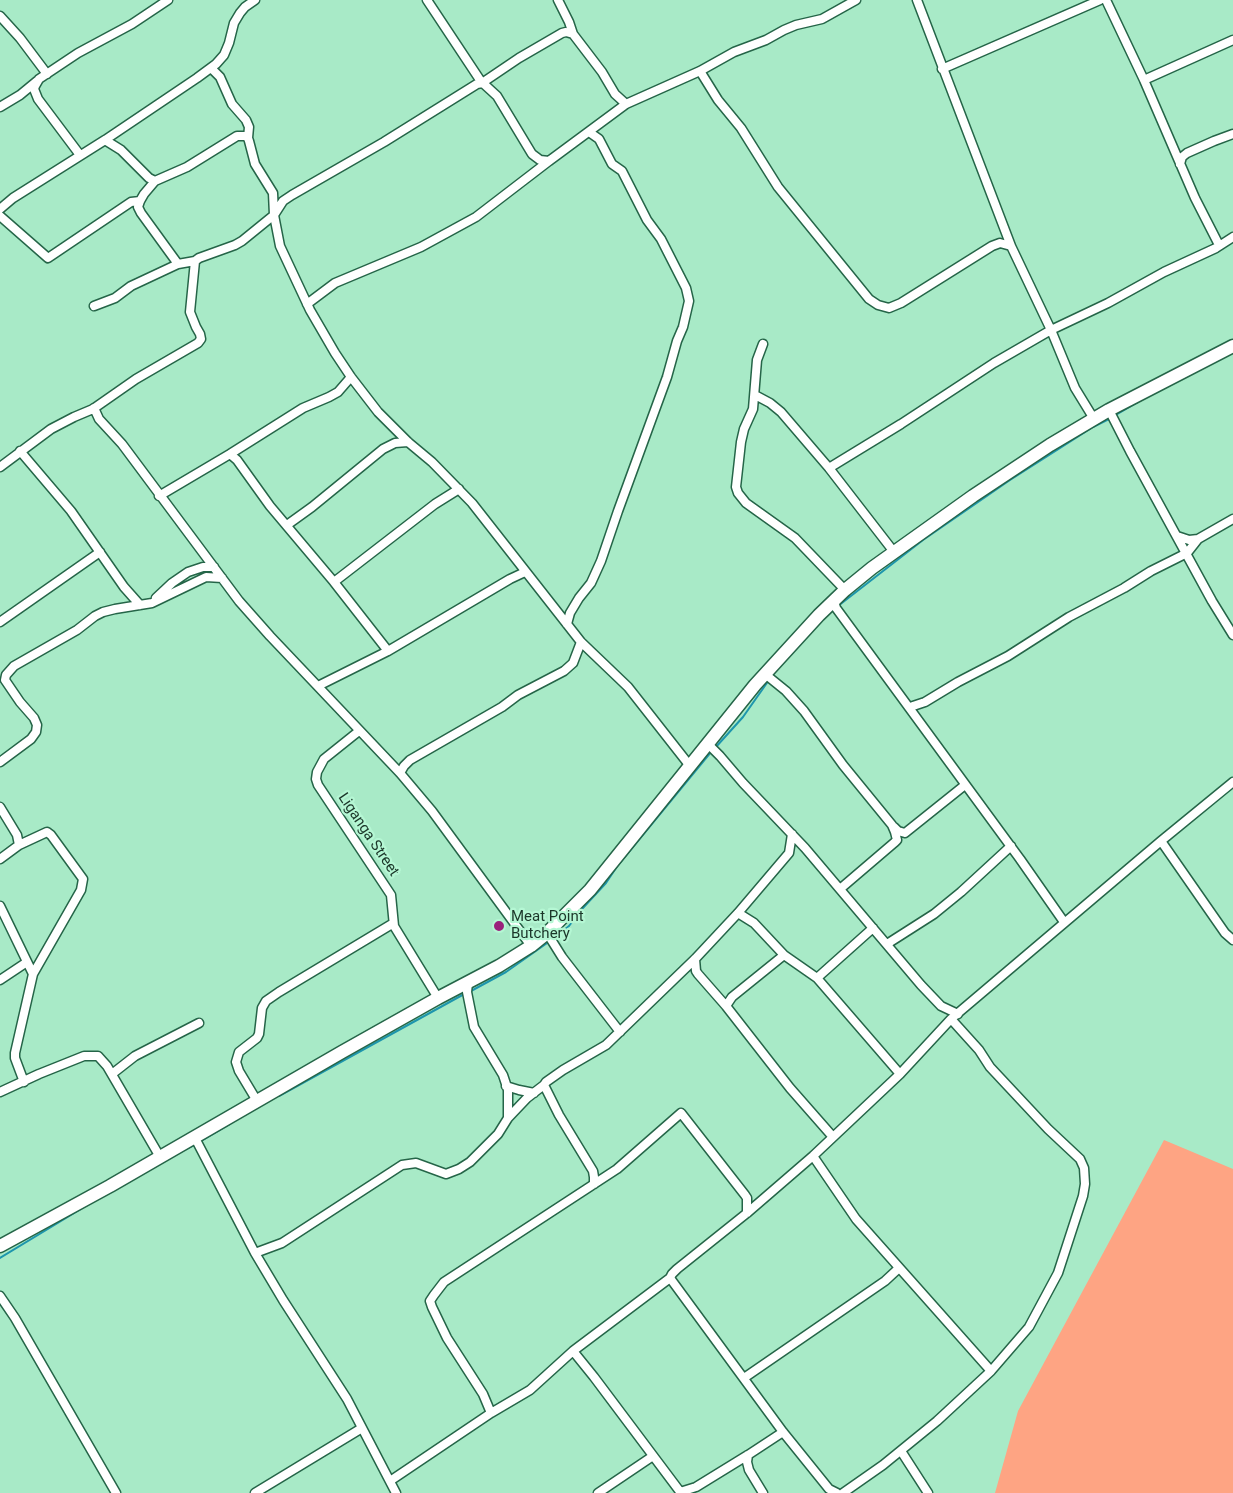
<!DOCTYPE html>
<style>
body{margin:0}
canvas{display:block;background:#a8eac7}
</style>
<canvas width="1233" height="1493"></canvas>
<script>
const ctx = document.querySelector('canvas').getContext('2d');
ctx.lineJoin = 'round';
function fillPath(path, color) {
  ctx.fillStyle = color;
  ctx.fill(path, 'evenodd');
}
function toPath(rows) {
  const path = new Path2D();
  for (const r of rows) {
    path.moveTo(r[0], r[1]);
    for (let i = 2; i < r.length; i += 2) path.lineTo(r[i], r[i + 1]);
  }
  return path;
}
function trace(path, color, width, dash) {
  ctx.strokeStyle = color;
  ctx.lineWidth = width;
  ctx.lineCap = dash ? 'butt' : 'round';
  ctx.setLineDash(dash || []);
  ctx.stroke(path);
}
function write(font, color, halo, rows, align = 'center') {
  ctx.font = font + ' Roboto,sans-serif';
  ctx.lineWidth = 4.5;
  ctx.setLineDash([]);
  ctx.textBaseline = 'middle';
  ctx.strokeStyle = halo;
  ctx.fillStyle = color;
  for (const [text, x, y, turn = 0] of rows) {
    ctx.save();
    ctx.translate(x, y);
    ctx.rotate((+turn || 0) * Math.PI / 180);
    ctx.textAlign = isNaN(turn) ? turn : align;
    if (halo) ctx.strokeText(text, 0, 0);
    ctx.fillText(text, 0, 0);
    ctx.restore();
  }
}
fillPath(toPath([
 [1164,1140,1233,1169,1233,1493,995,1493,1018,1411]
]), '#fea483');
trace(toPath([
 [1114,416,1138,402],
 [838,606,923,540,1010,480,1093,427,1109,419],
 [715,748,743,717,769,680],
 [554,938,569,926,582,909,606,883,618,865,711,752],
 [471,991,506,972,550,941],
 [279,1096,466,993],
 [201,1141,230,1124],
 [180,1152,196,1144],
 [0,1258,94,1201]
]), '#1e96ad', 2);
const minor = toPath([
 [427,0,482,83,519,58,562,33,566,32,573,34],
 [558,0,569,22,573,34,602,72,615,94,626,104],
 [917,0,1011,246],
 [1106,0,1144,80,1195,198,1219,245],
 [0,16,20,38,47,74],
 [211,68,220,77,232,104,246,120,249,127,248,138],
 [942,69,1100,0],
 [700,71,718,100,741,128,778,187,869,299,878,305,889,308,901,303,992,246,1000,243,1011,246,1051,330,1075,388,1094,419],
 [1144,80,1233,40],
 [0,107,20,95,37,81],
 [105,140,121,150,149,178,155,181,187,167,237,136,245,136,248,138,249,141,255,164,273,193,274,215,280,246,310,310,335,353,351,377,378,412,408,442,432,462,472,503,581,642,628,687,690,766],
 [80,155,38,99,34,89,35,86,39,79,78,53,132,24,168,0],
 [1180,164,1182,157,1187,153,1214,141,1233,134],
 [155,181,144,194,140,201,138,207,141,213,178,264],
 [0,209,13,198,105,140,197,78,216,64,224,55,229,43,234,23,240,13,245,7,255,0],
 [0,216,48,258,131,202,140,201],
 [307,304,335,283,421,247,476,217,549,161],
 [94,306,115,298,131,286,178,264,195,261],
 [763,344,757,360,753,409,744,429,741,442,736,487,738,493,746,503,795,538,845,590],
 [755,395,770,403,781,412,829,468,894,552],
 [94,408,99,419,122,444,239,601,270,636,400,773,432,811,531,946],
 [1109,410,1130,451,1212,601,1233,635],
 [20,451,71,511,124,587,140,605],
 [230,454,237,460,270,506,334,582,388,651],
 [0,467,51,429,74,417,93,409,136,379,198,343,201,339,200,334,196,327,190,312,195,261,199,258,235,245,242,241,274,215,283,201,292,195,384,142,477,84,482,83,485,85,497,96,532,154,540,160,549,161,626,104,700,71,734,52,766,40,784,30,796,25,822,19,856,0],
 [829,468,901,424,994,363,1051,330,1108,303,1164,272,1216,248,1233,237],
 [159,496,230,454,303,408,329,397,338,392,351,377],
 [287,525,312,507,383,449,395,443,408,442],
 [1177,536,1189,540,1198,539,1233,519],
 [334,582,435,504,459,489],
 [156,598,172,583,188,572,203,567,214,567],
 [834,601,836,608,1020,859,1064,922],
 [0,622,100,552],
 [567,624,570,613,579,598,591,583,601,561,618,511,667,377,677,341,683,327,689,301,686,288,661,239,647,220,622,171,612,164,599,139,589,132],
 [765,674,786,691,804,711,843,765,892,825,895,832,897,840,895,842,840,889],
 [318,686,388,651,510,579,525,572],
 [910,707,925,702,958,682,1008,656,1069,617,1124,588,1151,571,1187,553,1198,539],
 [359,731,324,759,317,772,316,779,318,785,391,895,394,926,438,998],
 [708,744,720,756,743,783,805,848,921,985,941,1006,958,1014],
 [0,762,31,739,36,732,37,725,34,718,20,702,5,680,6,675,14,666,77,630,95,616,103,612,115,609,152,603,206,577,222,578],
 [400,773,404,766,410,760,502,707,518,695,564,671,573,663,581,642],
 [0,807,17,835,19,845,0,859],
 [894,827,898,831,905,833,965,785],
 [1161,841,1225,933,1233,940],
 [19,845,47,832,51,835,83,879,81,890,33,974,15,1053,15,1058,24,1082],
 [0,906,33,974],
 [738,913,754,923,784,955,817,978,900,1074],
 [547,933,562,957,620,1032],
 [887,944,934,914,961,892,1011,846],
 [695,959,696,971,698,974,726,1006,790,1088,833,1137],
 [817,978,873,928],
 [0,980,27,962],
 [726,1006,732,997,784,955],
 [951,1019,979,1050,990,1067,1048,1129,1080,1159,1084,1168,1085,1184,1083,1196,1058,1273,1029,1327,991,1371],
 [112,1074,135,1056,199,1023],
 [506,1086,519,1090,534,1093],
 [0,1092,39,1074,84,1056,98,1056,107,1066,160,1157],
 [257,1101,239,1071,236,1062,239,1052,257,1038,259,1034,262,1008,266,1001,279,992,392,924],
 [508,1118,527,1098,544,1085],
 [195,1138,255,1253,283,1300,347,1399,396,1493],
 [813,1156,856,1219,991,1371,937,1421,883,1465,843,1493],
 [594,1184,594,1177,593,1171,559,1115,544,1085,546,1082,563,1070,606,1045,695,959,738,913,789,853,792,834],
 [255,1253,282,1243,402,1165,416,1163,446,1174,459,1169,470,1162,498,1134,508,1118,508,1090,503,1075,474,1027,467,992,468,983],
 [670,1278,783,1432,829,1489,837,1493],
 [0,1296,15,1318,116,1493],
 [573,1351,594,1377,681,1493],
 [744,1378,885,1281,899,1268],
 [491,1413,483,1394,447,1338,432,1307,430,1301,434,1295,444,1282,617,1169,681,1113,745,1195,747,1198,747,1213],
 [901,1451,928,1493],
 [748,1455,747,1462,749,1470,763,1493],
 [390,1481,491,1413,530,1390,573,1351,670,1278,672,1274,677,1269,747,1213,813,1156,900,1074,951,1019,1161,841,1233,782],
 [680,1492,696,1487,748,1455,783,1432],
 [255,1493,362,1428],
 [598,1493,653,1456]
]);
const secondary = toPath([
 [0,1246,110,1186,342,1052,438,998,499,966,531,946,547,933,590,890,755,685,819,615,845,590,872,568,973,496,1050,445,1109,410,1233,346]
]);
trace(minor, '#256548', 11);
trace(secondary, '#256548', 15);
trace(minor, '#fff', 8);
trace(secondary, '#fff', 12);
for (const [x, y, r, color] of [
 [499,926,6,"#9a217b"]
]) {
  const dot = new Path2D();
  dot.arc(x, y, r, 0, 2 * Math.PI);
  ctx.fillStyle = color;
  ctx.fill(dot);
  trace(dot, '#b5f7d4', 2);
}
write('15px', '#1b3629', '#b5f7d4', [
 ["Liganga Street",368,835,56]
]);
write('15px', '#1b3629', '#b5f7d4', [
 ["Meat Point",511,917],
 ["Butchery",511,934]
], 'left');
</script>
